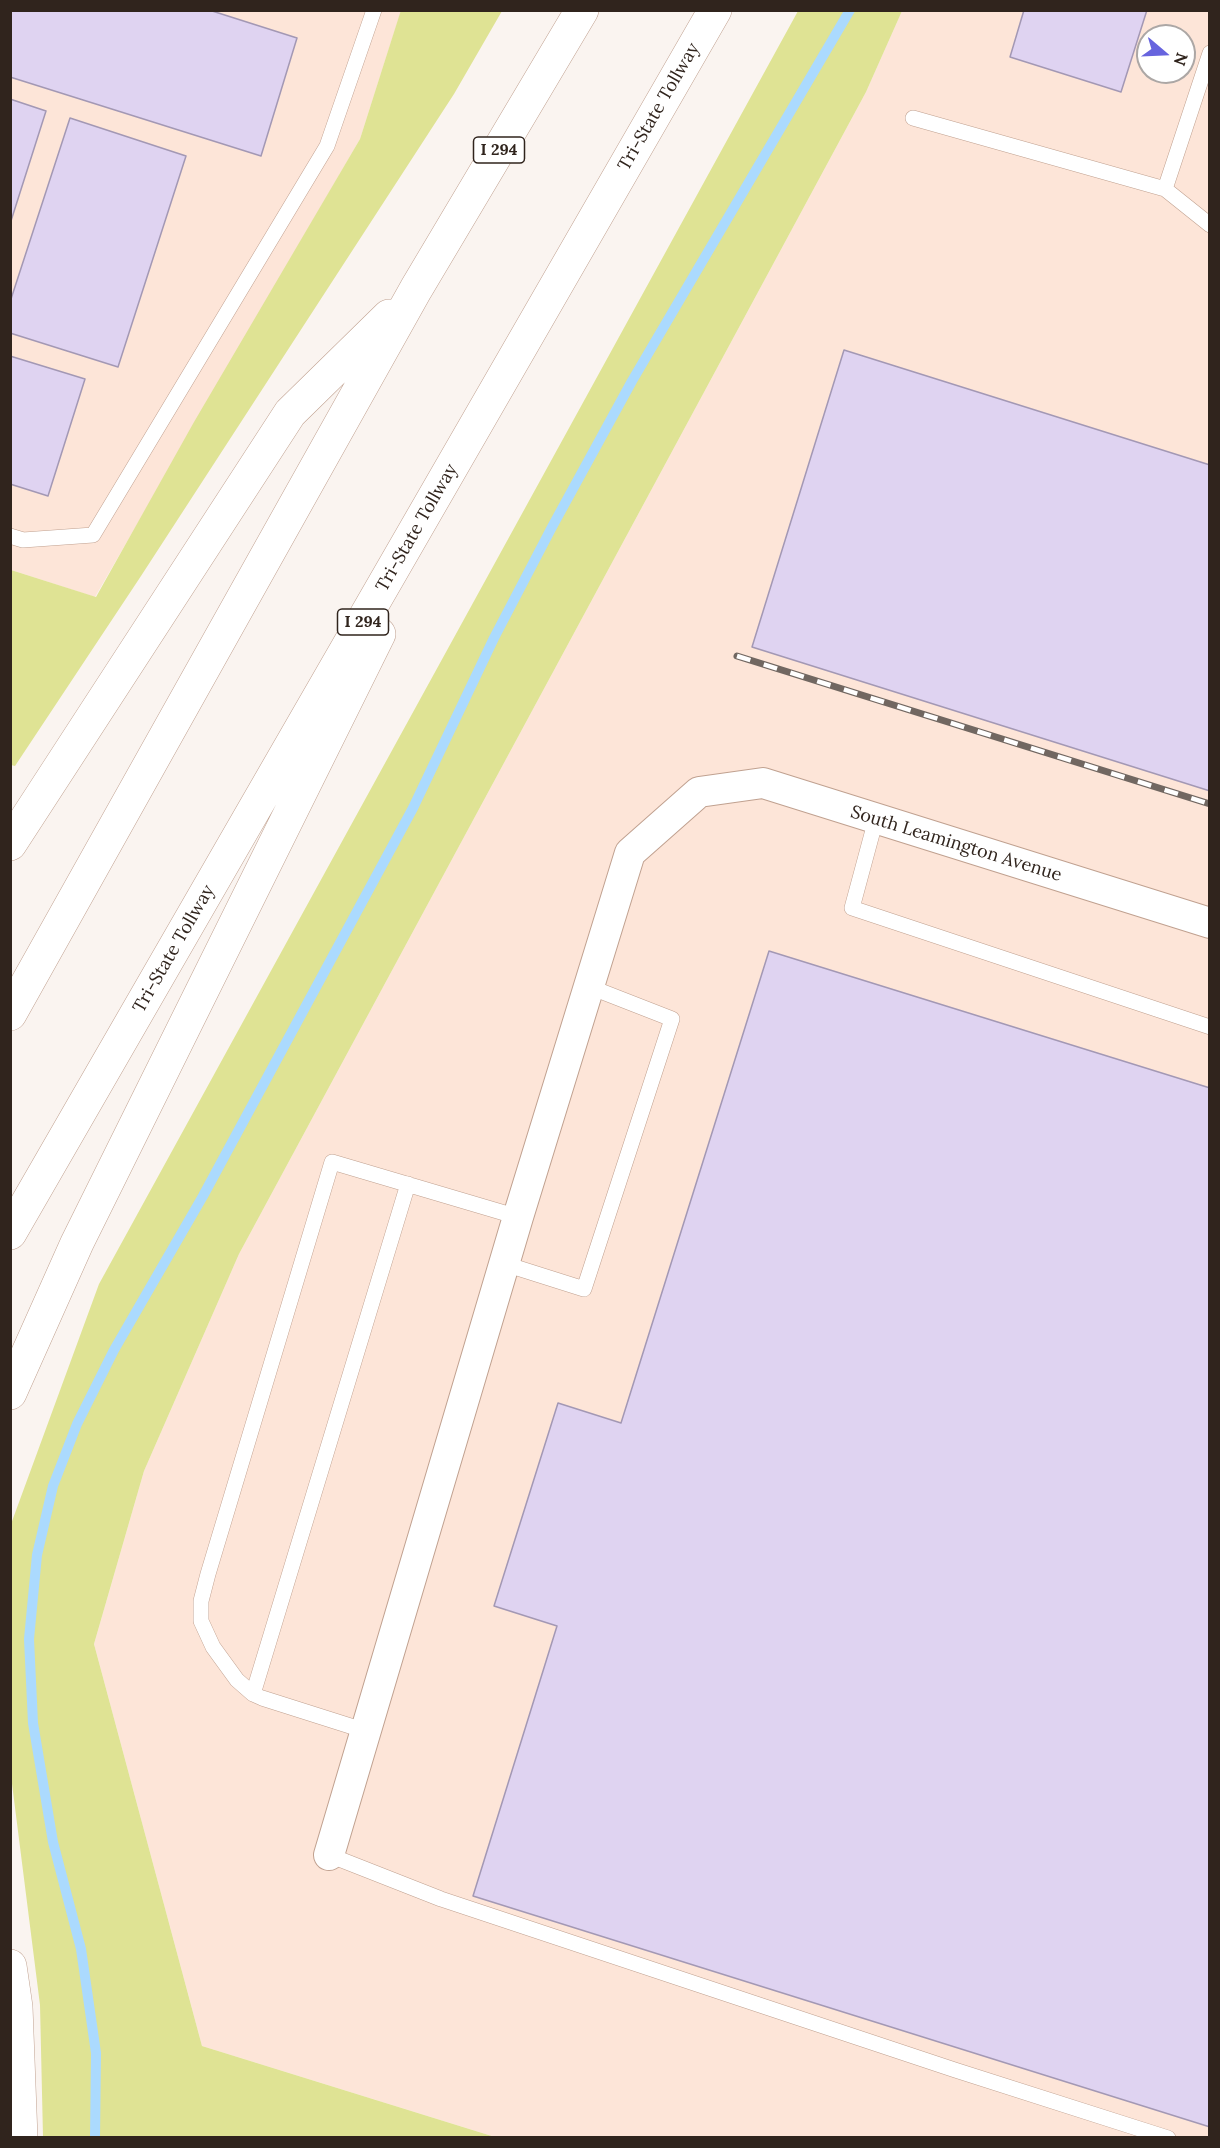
<!DOCTYPE html>
<style>
body{margin:0}
#map{position:relative;width:1220px;height:2148px;overflow:hidden;background:#faf4f0;font-family:Lora,serif}
canvas{display:block}
.frame{position:absolute;inset:0;border:12px solid #30241d;pointer-events:none}
.north{position:absolute;left:1136px;top:24px;width:60px;height:60px;box-sizing:border-box;background:#fff;border:2px solid #aca7a5;border-radius:50%;rotate:109deg;font-size:16px;font-weight:700;line-height:24px;text-align:center;color:#30241d}
.north::after{content:'';display:block;margin:auto;width:21px;height:27px;background:#6764de;clip-path:polygon(50% 0,100% 100%,50% 72%,0 100%)}
</style>
<div id="map">
<canvas width="1220" height="2148"></canvas>
<div class="frame"></div>
<div class="north">N</div>
</div>
<script>
const ctx = document.querySelector('canvas').getContext('2d');
ctx.lineJoin = 'round';
function fillPath(path, color) {
  ctx.fillStyle = color;
  ctx.fill(path, 'evenodd');
}
function toPath(rows) {
  const path = new Path2D();
  for (const r of rows) {
    path.moveTo(r[0], r[1]);
    for (let i = 2; i < r.length; i += 2) path.lineTo(r[i], r[i + 1]);
  }
  return path;
}
function trace(path, color, width, dash) {
  ctx.strokeStyle = color;
  ctx.lineWidth = width;
  ctx.lineCap = dash ? 'butt' : 'round';
  ctx.setLineDash(dash || []);
  ctx.stroke(path);
}
function write(font, color, halo, rows, align = 'center') {
  ctx.font = font + ' Lora,serif';
  ctx.lineWidth = 6;
  ctx.setLineDash([]);
  ctx.textBaseline = 'middle';
  ctx.strokeStyle = halo;
  ctx.fillStyle = color;
  for (const [text, x, y, turn = 0] of rows) {
    ctx.save();
    ctx.translate(x, y);
    ctx.rotate((+turn || 0) * Math.PI / 180);
    ctx.textAlign = isNaN(turn) ? turn : align;
    if (halo) ctx.strokeText(text, 0, 0);
    ctx.fillText(text, 0, 0);
    ctx.restore();
  }
}
fillPath(toPath([
 [11,11,401,11,360,139,95,597,11,570],
 [902,11,1209,11,1209,2137,495,2137,202,2046,94,1644,144,1471,239,1254,866,92],
 [1148,36,1184,36,1184,72,1148,72]
]), '#fde5d8');
fillPath(toPath([
 [401,10,502,11,454,94,141,576,15,766,11,765,11,570,96,597,194,422,360,139],
 [798,11,902,11,866,92,239,1254,144,1471,94,1644,202,2046,495,2137,43,2137,40,2005,10,1768,11,1524,99,1284]
]), '#dfe394');
trace(toPath([
 [95,2138,96,2053,81,1949,53,1842,33,1723,29,1639,37,1555,53,1486,77,1424,114,1350,203,1196,413,808,494,638,552,527,632,381,850,10]
]), '#abdafe', 10);
const building = toPath([
 [10,10,209,10,297,38,261,156,10,77,10,10],
 [1024,10,1147,10,1121,92,1010,57,1024,10],
 [10,99,46,111,10,224,10,99],
 [70,118,186,156,118,367,10,333,10,302,70,118],
 [844,350,1210,465,1210,791,752,647,844,350],
 [10,356,85,379,48,496,10,484,10,356],
 [769,951,1210,1088,1210,2127,473,1896,557,1626,494,1606,558,1403,621,1423,769,951]
]);
fillPath(building, '#dfd3f1');
trace(building, '#a398b4', 1.5);
const lane = toPath([
 [913,118,1165,189,1210,225],
 [1165,189,1210,53],
 [10,536,23,540,93,535,327,146,374,10],
 [876,819,852,908,1210,1027],
 [505,1264,584,1289,672,1019,590,987],
 [253,1694,408,1184],
 [366,1731,262,1698,253,1694,237,1680,213,1647,201,1621,201,1601,208,1574,332,1162,518,1217],
 [329,1855,441,1899,955,2070,1168,2138]
]);
const street = toPath([
 [329,1855,518,1217,630,853,699,792,763,783,1210,923]
]);
const highway = toPath([
 [10,844,290,413,389,316],
 [10,1014,416,289,582,10],
 [10,1233,715,10],
 [10,1393,77,1243,379,634],
 [10,1966,16,2007,21,2138]
]);
trace(lane, '#c0a190', 16);
trace(street, '#c0a190', 32);
trace(highway, '#c0a190', 34);
trace(lane, '#fff', 15);
trace(street, '#fff', 30);
trace(highway, '#fff', 33);
const rail = toPath([
 [737,656,1210,804]
]);
trace(rail, '#716761', 7);
trace(rail, '#fff', 4.5, [14]);
for (const [x, y, w] of [
 [499,150,51],
 [363,622,51]
]) {
  const box = new Path2D();
  box.roundRect(x - w / 2, y - 13, w, 26, 4.5);
  ctx.fillStyle = '#fff';
  ctx.fill(box);
  trace(box, '#30241d', 1.5);
}
write('bold 16px', '#30241d', null, [
 ["I 294",499,150],
 ["I 294",363,622]
]);
write('18px', '#30241d', '#fff', [
 ["Tri-State Tollway",659,107,-60],
 ["Tri-State Tollway",417,528,-60],
 ["South Leamington Avenue",956,844,17],
 ["Tri-State Tollway",174,949,-60]
]);
</script>
